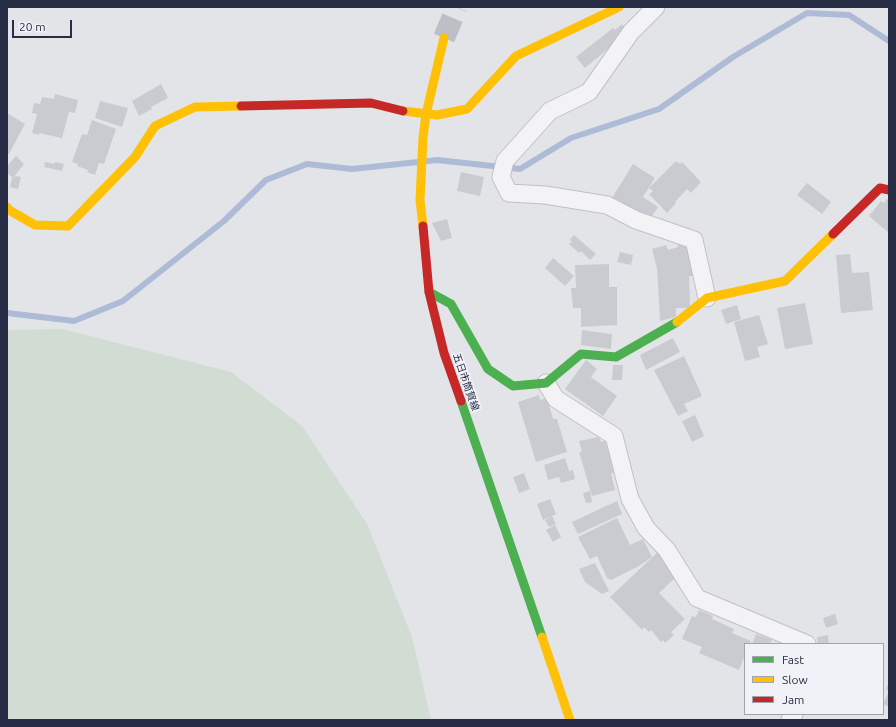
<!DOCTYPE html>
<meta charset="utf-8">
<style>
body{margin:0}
#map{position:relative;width:896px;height:727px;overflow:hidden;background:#e3e4e8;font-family:Ubuntu,sans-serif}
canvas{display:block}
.frame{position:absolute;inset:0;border:8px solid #272d44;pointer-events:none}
.legend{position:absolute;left:744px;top:643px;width:140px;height:72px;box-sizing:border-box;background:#f0f2f8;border:1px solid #a0a3b0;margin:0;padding:5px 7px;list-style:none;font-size:12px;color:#272d44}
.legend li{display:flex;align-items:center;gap:8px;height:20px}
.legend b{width:20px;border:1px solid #a0a3b0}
.scale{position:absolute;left:12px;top:20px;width:60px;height:18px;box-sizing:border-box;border:2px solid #272d44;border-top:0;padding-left:5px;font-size:12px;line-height:14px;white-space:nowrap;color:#272d44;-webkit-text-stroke:3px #f0f2f8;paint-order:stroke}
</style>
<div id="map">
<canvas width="896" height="727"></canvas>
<div class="frame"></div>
<ul class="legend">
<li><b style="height:5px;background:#4caf50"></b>Fast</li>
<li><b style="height:5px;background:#ffc107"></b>Slow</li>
<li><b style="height:5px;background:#c62828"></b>Jam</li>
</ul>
<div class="scale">20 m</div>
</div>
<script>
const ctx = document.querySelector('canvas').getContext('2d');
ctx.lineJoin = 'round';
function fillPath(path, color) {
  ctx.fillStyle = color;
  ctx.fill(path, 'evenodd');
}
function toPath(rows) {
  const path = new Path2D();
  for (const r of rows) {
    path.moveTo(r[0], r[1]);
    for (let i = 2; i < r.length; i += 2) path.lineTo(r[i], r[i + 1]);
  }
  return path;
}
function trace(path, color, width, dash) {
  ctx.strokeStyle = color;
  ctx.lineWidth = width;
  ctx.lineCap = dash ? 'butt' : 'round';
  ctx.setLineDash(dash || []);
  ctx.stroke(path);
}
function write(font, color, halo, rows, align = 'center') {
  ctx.font = font + ' Ubuntu,"Noto Sans JP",sans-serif';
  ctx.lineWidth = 3.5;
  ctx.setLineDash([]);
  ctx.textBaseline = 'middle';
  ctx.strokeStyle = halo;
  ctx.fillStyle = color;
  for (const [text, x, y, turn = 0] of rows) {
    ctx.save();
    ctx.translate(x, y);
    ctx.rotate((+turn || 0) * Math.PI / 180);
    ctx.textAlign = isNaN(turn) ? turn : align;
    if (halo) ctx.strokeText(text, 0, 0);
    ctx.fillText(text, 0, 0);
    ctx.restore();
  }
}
fillPath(toPath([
 [62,329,231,372,302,426,367,524,412,637,431,720,7,720,7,330]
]), '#d1dcd3');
trace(toPath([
 [7,313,74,321,123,301,224,221,266,180,307,164,352,169,437,160,520,169,571,138,659,109,733,57,807,13,849,15,889,41]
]), '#aebbd6', 6);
fillPath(toPath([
 [622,24,625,28,618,34,621,38,585,68,576,57,613,28,615,30],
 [161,84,168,98,151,107,152,109,139,116,132,101],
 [55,94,78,100,75,113,69,112,62,138,39,133,39,135,32,133,37,114,32,113,34,103,40,104,42,97,54,99],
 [100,101,128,108,122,127,95,118],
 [7,113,25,124,9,154,7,153],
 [92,120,116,129,104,164,99,163,95,175,87,172,88,170,77,166,78,164,72,162,82,134,87,135],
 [16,156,24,164,13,178,7,173,7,166],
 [676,161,680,164,682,162,701,182,691,193,687,189,675,202,676,203,667,213,649,194,653,191,649,188],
 [45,162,54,164,55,162,64,164,62,171,44,167],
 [633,164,655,178,643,197,658,207,650,219,635,212,612,198],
 [461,172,484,177,480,196,457,191],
 [16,176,21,177,18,189,10,187,12,178],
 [807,183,831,202,822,214,797,195],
 [887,199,889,200,889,233,869,216,881,201,884,203],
 [447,219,452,238,441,241,432,223],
 [574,235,596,254,590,260,581,251,579,253,569,244,572,242,570,240],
 [687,243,691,258,689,259,694,276,689,276,690,308,676,308,676,317,660,321,657,268,652,249,666,245,668,250,678,247,678,245],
 [620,252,633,255,631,265,617,262],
 [850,254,852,273,869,272,873,310,841,313,836,255],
 [553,258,574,276,565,286,545,268],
 [609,264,609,287,617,287,617,325,581,327,581,308,573,308,571,288,576,288,575,265],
 [805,303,813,344,785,349,777,308],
 [737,305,741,319,726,324,721,310],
 [759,315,768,344,757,347,760,357,745,361,734,322],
 [582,330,612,334,611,349,581,345],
 [673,338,680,352,646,370,640,355],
 [684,356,702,396,684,404,688,411,678,416,654,370],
 [586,360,597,369,591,377,617,396,603,416,565,389],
 [613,365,623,365,622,380,612,380],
 [539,395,540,400,547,398,553,419,557,419,567,452,536,462,518,402],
 [695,415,704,436,692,442,682,421],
 [599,437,601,442,605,441,615,473,611,473,615,490,592,496,579,452,582,452,579,441],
 [565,458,569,471,573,470,575,479,561,483,559,477,548,480,544,465],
 [524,473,530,489,519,493,513,477],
 [590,491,592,502,586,503,583,493],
 [550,499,556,514,543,520,537,504],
 [617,501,622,514,578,534,572,522],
 [552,516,556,524,549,527,545,520],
 [617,518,630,545,643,539,652,557,639,566,611,580,607,578,597,556,590,559,578,537],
 [555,525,561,537,553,542,546,530],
 [659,551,677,576,659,593,685,619,671,632,674,635,665,643,663,640,661,642,651,630,649,632,644,627,642,630,610,597],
 [595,563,609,591,602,594,585,582,579,569],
 [699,610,713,616,712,619,734,629,732,633,751,641,750,644,745,644,745,655,739,670,699,653,702,647,682,639,692,616,696,617],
 [835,614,838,624,826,628,823,618],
 [756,634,772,640,770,644,752,644],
 [828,635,829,644,818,644,817,637],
 [889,683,889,707,883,704,889,691,886,689]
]), '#cacbd0');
trace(toPath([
 [444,38,457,7]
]), '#bdbfc7', 22, [22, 11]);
const street = toPath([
 [656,7,631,32,589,92,550,111,505,161,501,177,509,193,545,195,607,205,636,220,694,240,707,298],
 [546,383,556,399,614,436,630,499,646,528,667,550,697,598,807,644],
 [790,720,794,714]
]);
trace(street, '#c0c1c6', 19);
trace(street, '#f3f3f5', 17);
trace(toPath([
 [429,292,451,304,488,369,513,386,546,383,581,354,616,357,677,322],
 [461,401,542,637]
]), '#4caf50', 9);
trace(toPath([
 [403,111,437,115,467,109,516,56,619,7],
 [7,207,9,210,35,225,68,226,135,157,155,126,195,107,241,106],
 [423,226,420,200,423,138,426,114,444,38],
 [677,322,707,298,785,281,833,234],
 [542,637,570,720]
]), '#ffc107', 9);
trace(toPath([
 [241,106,371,103,403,111],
 [423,226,429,292,444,353,461,401],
 [833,234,880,188,889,190]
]), '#c62828', 9);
write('10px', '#272d44', '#f0f2f8', [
 ["五日市筒賀線",466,382,71]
]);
</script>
